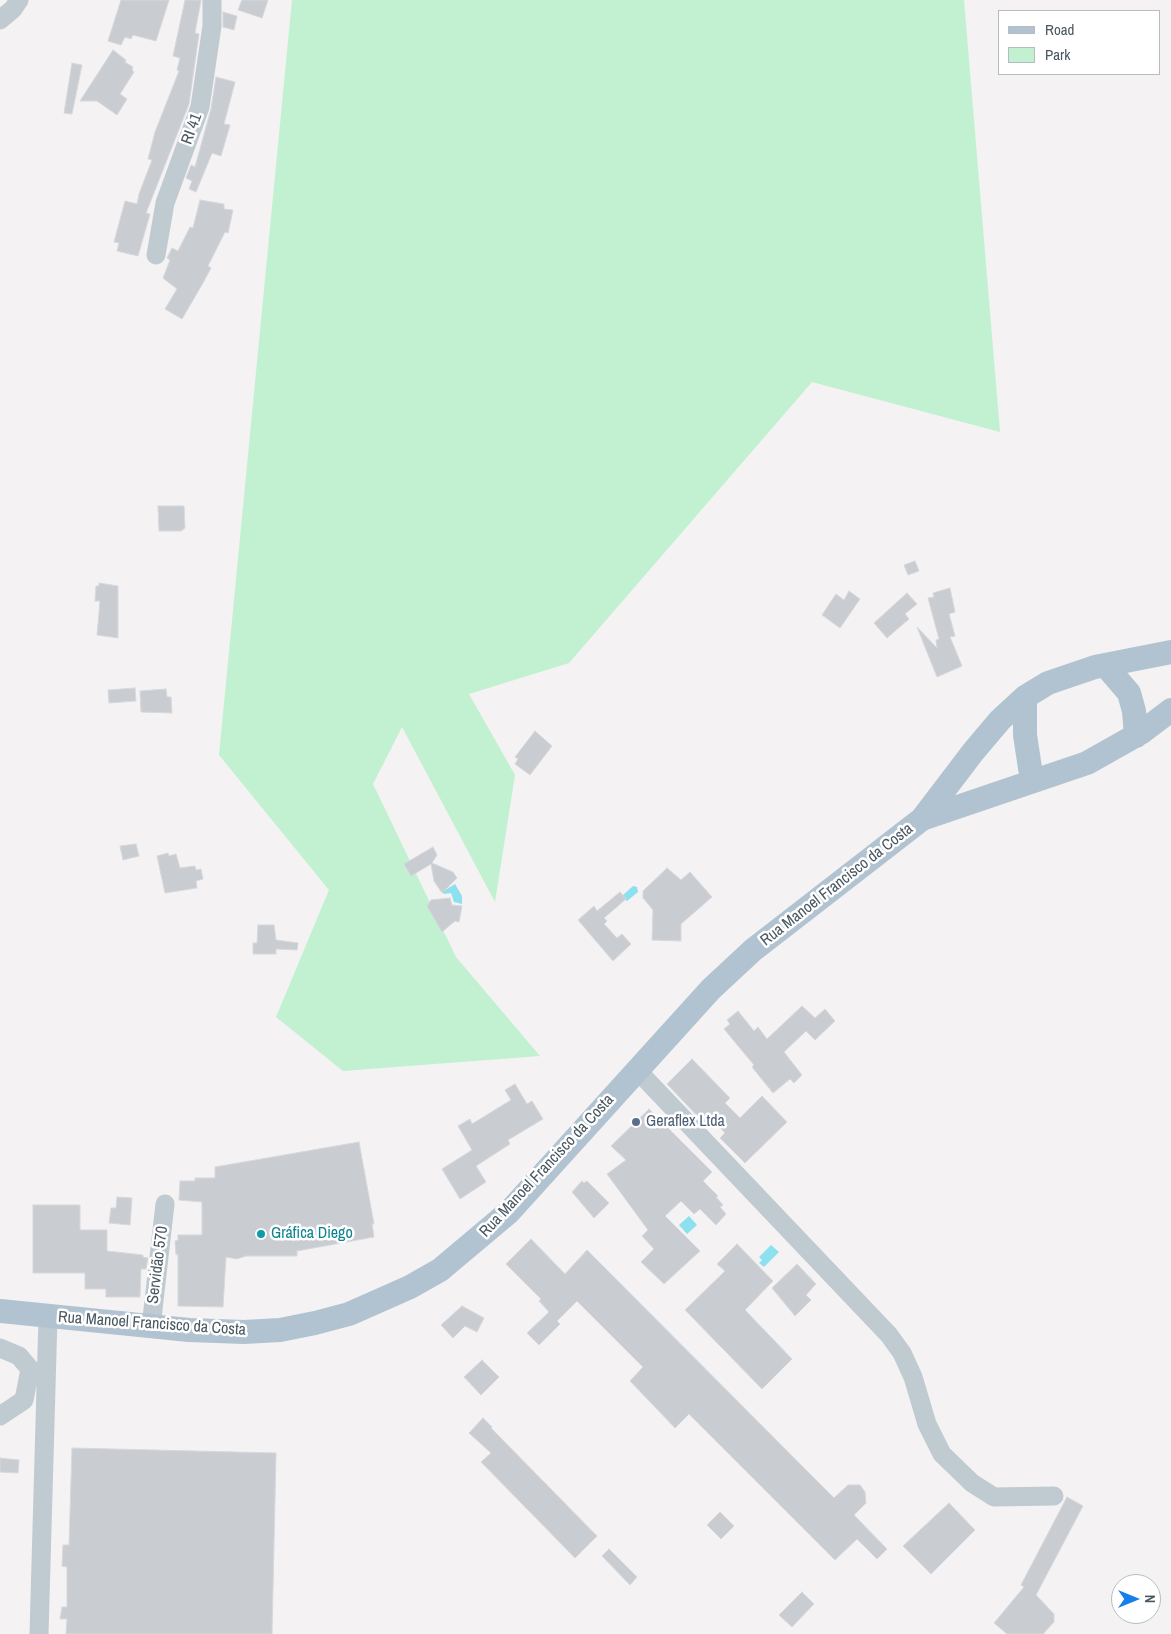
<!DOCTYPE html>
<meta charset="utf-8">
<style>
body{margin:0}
#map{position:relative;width:1171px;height:1634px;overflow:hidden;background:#f4f2f2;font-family:"Archivo Narrow",sans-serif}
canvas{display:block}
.legend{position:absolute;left:998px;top:10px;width:162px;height:65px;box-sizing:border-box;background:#fff;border:1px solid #b6bcbf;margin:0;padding:6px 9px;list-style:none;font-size:15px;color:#495760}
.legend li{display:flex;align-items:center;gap:10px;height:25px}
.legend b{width:25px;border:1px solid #b6bcbf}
.north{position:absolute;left:1111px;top:1574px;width:50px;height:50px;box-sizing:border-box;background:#fff;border:1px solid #b6bcbf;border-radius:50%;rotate:90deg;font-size:14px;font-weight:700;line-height:20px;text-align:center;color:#495760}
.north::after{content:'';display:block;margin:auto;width:18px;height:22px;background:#167fea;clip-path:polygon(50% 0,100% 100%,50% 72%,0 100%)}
</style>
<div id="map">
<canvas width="1171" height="1634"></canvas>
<ul class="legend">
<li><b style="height:6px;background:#b1c3d1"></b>Road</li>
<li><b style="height:14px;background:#c1f1d1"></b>Park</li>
</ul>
<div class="north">N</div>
</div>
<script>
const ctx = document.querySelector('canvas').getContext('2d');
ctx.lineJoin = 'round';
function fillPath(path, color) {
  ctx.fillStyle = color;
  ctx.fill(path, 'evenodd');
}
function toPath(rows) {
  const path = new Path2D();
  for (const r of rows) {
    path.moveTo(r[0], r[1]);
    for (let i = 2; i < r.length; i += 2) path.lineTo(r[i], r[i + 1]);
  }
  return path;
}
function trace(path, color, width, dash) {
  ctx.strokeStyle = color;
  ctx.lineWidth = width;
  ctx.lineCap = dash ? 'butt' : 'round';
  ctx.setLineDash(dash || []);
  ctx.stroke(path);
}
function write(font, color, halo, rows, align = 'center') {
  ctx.font = font + ' "Archivo Narrow",sans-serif';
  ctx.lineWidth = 5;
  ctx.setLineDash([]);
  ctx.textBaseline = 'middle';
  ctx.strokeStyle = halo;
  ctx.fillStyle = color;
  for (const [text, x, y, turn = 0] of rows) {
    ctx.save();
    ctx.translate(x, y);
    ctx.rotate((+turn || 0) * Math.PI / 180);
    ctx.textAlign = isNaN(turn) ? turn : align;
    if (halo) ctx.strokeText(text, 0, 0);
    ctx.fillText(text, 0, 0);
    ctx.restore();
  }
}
fillPath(toPath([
 [292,0,964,0,1000,432,812,382,569,663,469,694,515,775,495,902,402,727,373,784,456,957,540,1056,343,1071,276,1017,329,890,219,755]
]), '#c1f1d1');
fillPath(toPath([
 [455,884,462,896,462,904,454,902,451,893,444,894,442,892],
 [633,886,637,887,638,892,627,901,622,896],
 [689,1216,697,1225,687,1234,679,1225],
 [771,1245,779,1252,764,1267,759,1263,762,1260,759,1257]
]), '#8de0ef');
const building = toPath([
 [121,0,169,0,156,41,133,35,131,39,125,37,121,45,108,41,121,0],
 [185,0,201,0,195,33,199,34,189,104,146,213,150,214,138,256,117,251,119,243,114,242,125,201,137,204,139,194,152,160,148,159,155,132,179,71,177,70,180,58,173,56,185,0],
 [242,0,268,0,262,18,238,10,242,0],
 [223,12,237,16,234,30,223,27,223,12],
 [113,50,126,60,125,62,133,67,132,70,134,72,120,94,127,99,117,115,97,101,80,101,113,50],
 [72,63,82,65,72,114,64,113,72,63],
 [216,77,235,82,224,124,230,125,221,156,212,153,196,192,189,189,192,181,186,178,191,165,195,167,211,109,216,77],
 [200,200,224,204,224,209,233,210,228,233,225,232,208,266,211,268,203,283,182,319,165,309,177,289,163,278,170,260,167,258,172,248,178,251,190,227,193,228,200,200],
 [158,506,184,506,185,528,181,531,159,531,158,506],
 [915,561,919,571,908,575,904,565,915,561],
 [99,583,118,586,118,638,97,635,100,601,95,601,96,586,99,586,99,583],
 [950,588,955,612,949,614,955,636,950,637,962,666,937,677,917,627,937,648,936,640,939,639,928,598,934,597,933,593,950,588],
 [849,591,860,599,840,628,822,615,836,594,844,600,849,591],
 [907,593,917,604,905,614,909,619,887,638,874,623,907,593],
 [135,688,136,701,109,703,108,690,135,688],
 [166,689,167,697,171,697,172,713,141,712,140,691,166,689],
 [535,731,552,746,530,775,515,764,518,759,515,757,535,731],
 [136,844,139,856,123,860,120,846,136,844],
 [433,847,437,855,432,863,453,872,457,878,442,893,434,881,431,864,411,876,404,864,433,847],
 [168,853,169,856,176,854,180,868,195,866,196,870,201,869,203,879,196,881,197,888,165,893,157,856,168,853],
 [667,868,681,880,690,872,712,897,681,924,681,941,652,940,653,910,643,898,643,891,667,868],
 [620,892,626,899,604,918,607,921,604,924,617,938,622,934,631,944,613,961,578,920,594,906,597,911,620,892],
 [450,898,452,905,462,906,459,922,455,921,442,932,427,906,431,900,450,898],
 [258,925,274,925,276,940,298,943,297,950,276,949,276,954,253,954,253,943,257,943,258,925],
 [802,1006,815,1018,825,1009,835,1021,815,1040,806,1031,784,1052,802,1075,794,1083,790,1079,773,1093,752,1067,754,1065,724,1029,730,1024,727,1020,738,1011,754,1031,758,1027,767,1039,802,1006],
 [692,1059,730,1098,725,1103,740,1118,762,1096,787,1122,745,1163,720,1138,725,1133,710,1117,704,1123,667,1084,692,1059],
 [515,1084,527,1104,532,1101,543,1119,508,1140,510,1144,476,1166,486,1182,460,1199,442,1169,472,1150,458,1126,470,1119,472,1124,511,1100,505,1090,515,1084],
 [649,1109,712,1172,703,1181,718,1196,716,1197,723,1205,720,1207,726,1214,716,1225,700,1209,694,1214,681,1201,665,1216,700,1251,664,1284,641,1262,654,1249,642,1236,648,1230,607,1174,626,1160,611,1146,649,1109],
 [359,1142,374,1224,372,1224,374,1237,297,1251,297,1256,246,1256,237,1259,226,1257,223,1307,178,1306,178,1254,176,1255,175,1241,178,1240,178,1235,202,1235,202,1202,179,1200,180,1181,195,1181,195,1178,215,1178,215,1167,359,1142],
 [582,1181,584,1183,587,1181,609,1203,594,1218,572,1192,582,1181],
 [117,1197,132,1198,130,1225,109,1223,111,1208,116,1208,117,1197],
 [33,1205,80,1205,80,1230,107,1230,107,1251,143,1255,143,1257,148,1258,146,1269,141,1269,140,1297,106,1297,106,1289,85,1289,85,1273,33,1273,33,1205],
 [531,1239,565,1274,587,1250,834,1498,848,1485,860,1485,865,1492,866,1503,854,1515,887,1549,877,1559,857,1539,835,1560,689,1414,675,1428,630,1381,643,1367,577,1301,557,1321,560,1324,539,1345,527,1333,549,1312,539,1301,541,1299,506,1264,531,1239],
 [737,1244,773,1281,745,1310,792,1359,762,1389,685,1310,725,1271,717,1264,737,1244],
 [797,1264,816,1284,806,1295,811,1300,795,1316,772,1288,797,1264],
 [462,1306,484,1318,477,1332,465,1326,453,1338,441,1325,462,1306],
 [482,1360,499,1377,481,1395,464,1377,482,1360],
 [483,1418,492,1427,491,1428,597,1536,575,1558,481,1462,491,1453,469,1433,483,1418],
 [72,1448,276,1453,272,1634,66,1634,67,1619,60,1619,62,1607,67,1607,67,1567,62,1566,63,1545,69,1545,72,1448],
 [0,1458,19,1460,18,1473,0,1472,0,1458],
 [1067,1497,1083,1506,1036,1595,1054,1614,1054,1622,1043,1634,1007,1634,994,1623,1024,1587,1021,1585,1067,1497],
 [949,1503,975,1530,931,1574,903,1546,949,1503],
 [720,1512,734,1526,721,1539,707,1525,720,1512],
 [609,1549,637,1577,630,1585,602,1556,609,1549],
 [802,1592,814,1604,792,1627,779,1615,802,1592]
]);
fillPath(building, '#c9cdd1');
trace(building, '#d6d8dd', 1);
trace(toPath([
 [0,20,13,9,19,0],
 [156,255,165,203,200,107,212,26,212,0],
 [637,1070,889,1335,902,1353,913,1377,927,1424,942,1454,972,1483,994,1497,1054,1496],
 [151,1327,165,1204],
 [0,1348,19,1356,30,1369,24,1400,0,1416],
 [39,1634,48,1317]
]), '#c0cad1', 19);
trace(toPath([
 [1105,665,1129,693,1134,711,1136,736],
 [1025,697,1025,735,1032,781],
 [922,819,1087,763,1142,732,1171,710],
 [0,1311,189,1330,244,1332,280,1330,315,1323,349,1314,410,1287,440,1270,509,1212,711,989,753,950,922,819,973,752,1000,720,1025,697,1048,683,1095,667,1171,652]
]), '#b1c3d1', 24);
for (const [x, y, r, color] of [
 [636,1122,5,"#5c6f8a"],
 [261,1234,5,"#0f9aa8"]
]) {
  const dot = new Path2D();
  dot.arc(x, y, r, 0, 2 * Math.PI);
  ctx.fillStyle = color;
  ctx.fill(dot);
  trace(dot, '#fff', 2);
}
write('16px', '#495760', '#fff', [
 ["RI 41",192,129,-70],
 ["Rua Manoel Francisco da Costa",837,885,-38],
 ["Rua Manoel Francisco da Costa",547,1166,-47],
 ["Servidão 570",158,1265,-83],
 ["Rua Manoel Francisco da Costa",152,1324,4]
]);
write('16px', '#4e5e75', '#fff', [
 ["Geraflex Ltda",646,1122]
], 'left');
write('16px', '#0d838f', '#fff', [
 ["Gráfica Diego",271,1234]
], 'left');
</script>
